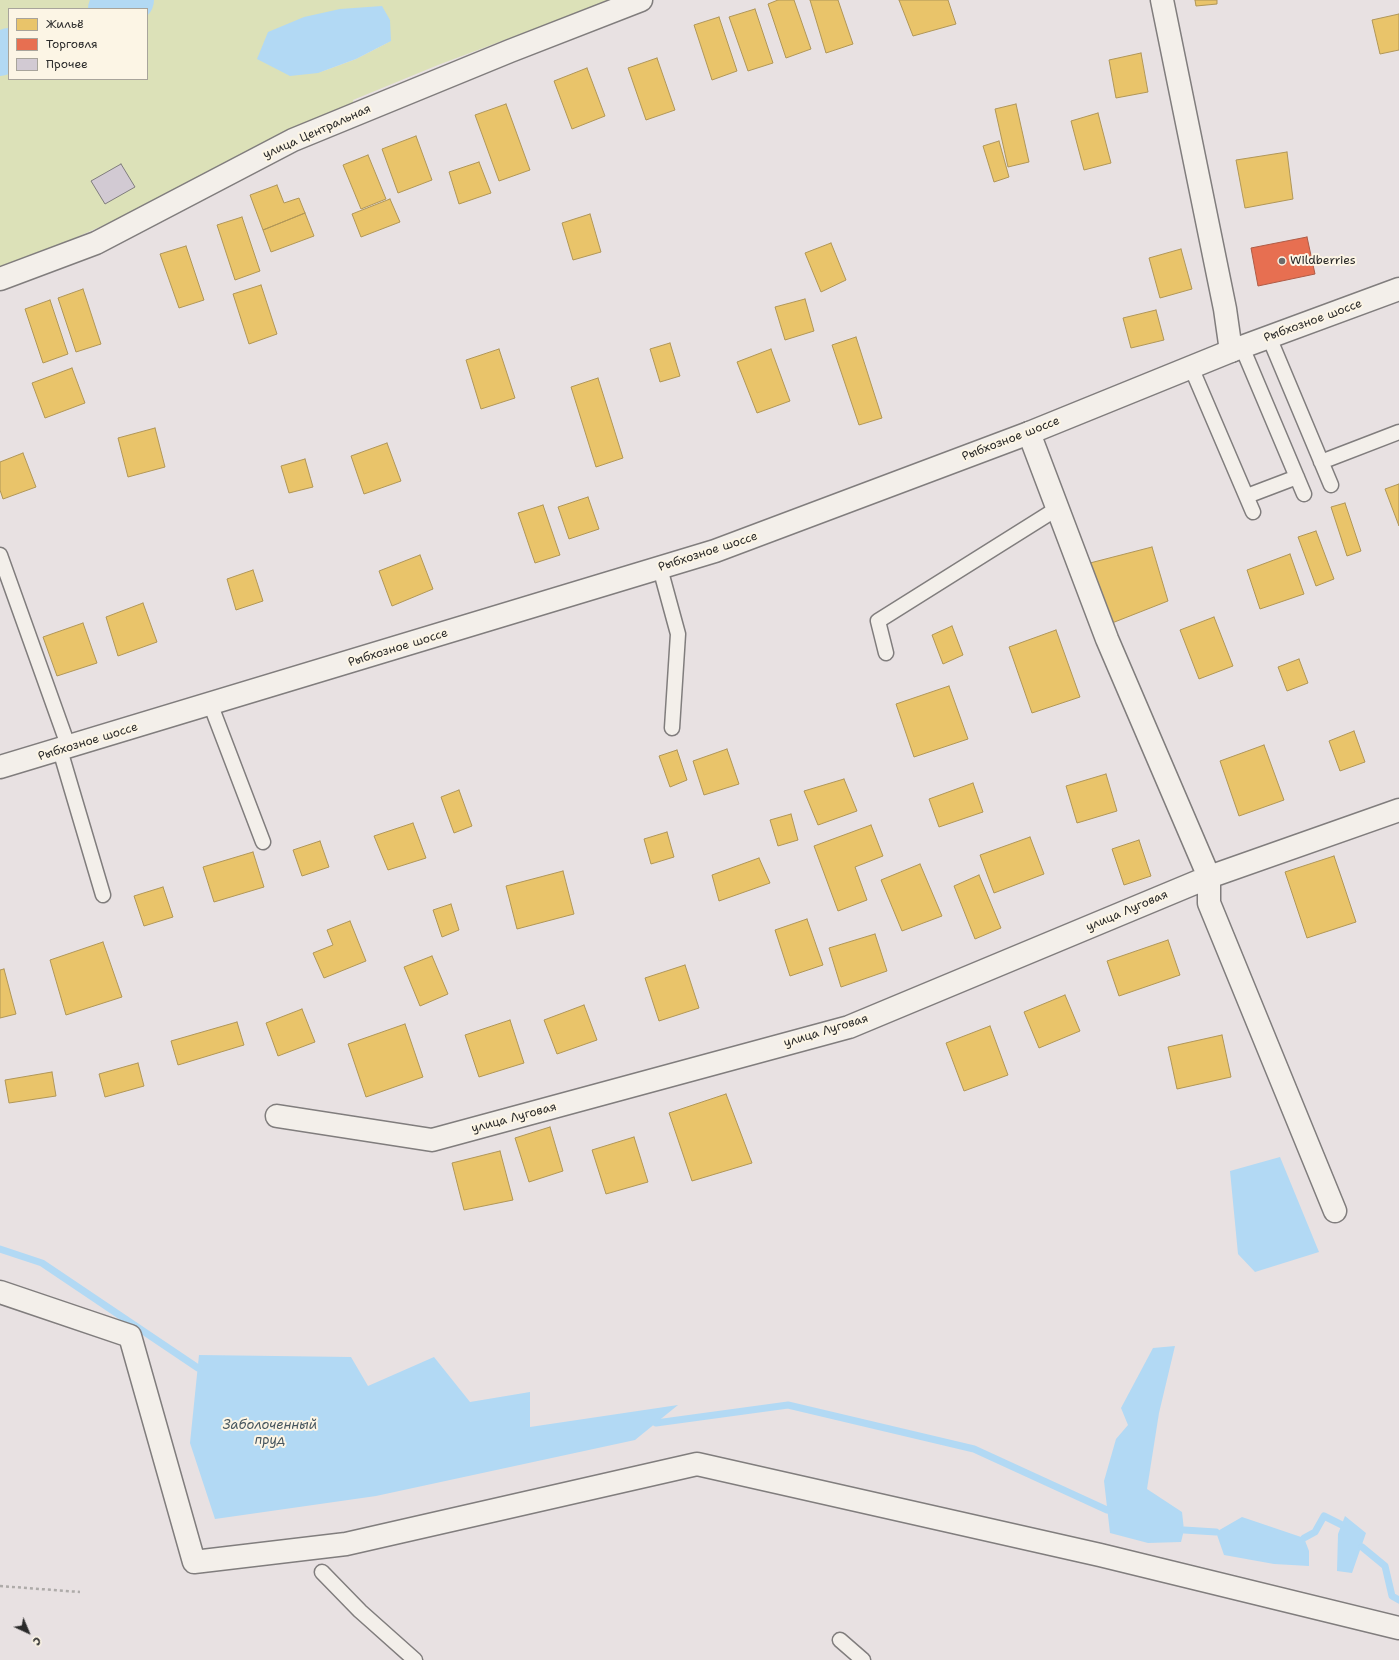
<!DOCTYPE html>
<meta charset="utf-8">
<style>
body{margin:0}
#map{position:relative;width:1399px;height:1660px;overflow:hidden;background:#e8e1e2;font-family:"Shantell Sans",sans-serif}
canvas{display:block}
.legend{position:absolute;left:8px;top:8px;width:140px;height:72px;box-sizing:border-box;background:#fcf5e5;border:1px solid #a8a49b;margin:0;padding:5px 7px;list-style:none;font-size:12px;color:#2b2b2b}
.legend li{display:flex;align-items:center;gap:8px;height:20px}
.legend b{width:20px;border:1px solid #a8a49b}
.north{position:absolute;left:8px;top:1612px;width:40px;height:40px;-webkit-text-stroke:3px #fcf5e5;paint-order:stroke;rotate:136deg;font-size:11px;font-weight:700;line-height:16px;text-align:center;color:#2b2b2b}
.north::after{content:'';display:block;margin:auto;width:14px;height:18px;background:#2b2b2b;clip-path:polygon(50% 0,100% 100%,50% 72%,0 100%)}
</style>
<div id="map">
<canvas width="1399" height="1660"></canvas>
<ul class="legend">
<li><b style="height:11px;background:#e9c46a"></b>Жильё</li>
<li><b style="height:11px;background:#e76f51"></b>Торговля</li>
<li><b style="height:11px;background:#d2cad3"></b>Прочее</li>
</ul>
<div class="north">С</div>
</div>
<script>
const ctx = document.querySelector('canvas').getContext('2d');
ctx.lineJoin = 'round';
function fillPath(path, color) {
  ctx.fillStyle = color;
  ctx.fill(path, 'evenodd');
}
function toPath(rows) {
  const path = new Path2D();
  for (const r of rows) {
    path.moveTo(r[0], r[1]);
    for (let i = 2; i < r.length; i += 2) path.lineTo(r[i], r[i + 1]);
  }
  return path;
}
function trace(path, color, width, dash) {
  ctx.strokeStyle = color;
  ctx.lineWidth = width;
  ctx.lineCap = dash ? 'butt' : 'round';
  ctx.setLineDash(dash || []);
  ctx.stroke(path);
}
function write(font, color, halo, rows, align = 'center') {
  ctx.font = font + ' "Shantell Sans",sans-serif';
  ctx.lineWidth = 4;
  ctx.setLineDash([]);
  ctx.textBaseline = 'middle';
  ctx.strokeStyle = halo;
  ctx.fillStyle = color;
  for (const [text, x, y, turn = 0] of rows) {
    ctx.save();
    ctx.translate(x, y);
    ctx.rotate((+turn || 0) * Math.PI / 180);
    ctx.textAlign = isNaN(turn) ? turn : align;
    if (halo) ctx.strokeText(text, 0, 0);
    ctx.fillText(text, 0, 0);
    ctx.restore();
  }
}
fillPath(toPath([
 [0,0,611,0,438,65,353,100,354,108,163,199,0,271],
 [9,9,147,9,147,79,9,79],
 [391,41,356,59,318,73]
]), '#dce1b8');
fillPath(toPath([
 [382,6,390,20,391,41,356,59,318,73,290,76,257,59,268,32,304,17,340,9],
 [1280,1157,1319,1252,1255,1272,1238,1254,1230,1171],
 [1175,1346,1159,1413,1147,1489,1182,1512,1184,1530,1181,1542,1148,1543,1110,1533,1104,1481,1116,1439,1128,1425,1121,1408,1153,1348],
 [199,1355,351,1357,368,1386,434,1357,470,1402,530,1392,530,1427,678,1405,635,1440,376,1496,215,1519,190,1443],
 [1345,1516,1366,1533,1352,1573,1337,1571,1338,1534],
 [1242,1517,1304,1538,1309,1551,1309,1566,1274,1564,1224,1555,1216,1532]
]), '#b2d9f4');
const homes = toPath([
 [778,0,794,0,811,49,786,58,768,4,778,0],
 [810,0,838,0,853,44,826,53,810,0],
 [899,0,948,0,956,24,913,36,899,0],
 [1195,0,1217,0,1217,4,1196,6,1195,0],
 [755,9,773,63,748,71,729,17,755,9],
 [1399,14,1399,50,1380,54,1372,20,1399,14],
 [719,17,737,71,712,80,694,25,719,17],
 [1141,53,1148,92,1116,98,1109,60,1141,53],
 [657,58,675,110,646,120,628,68,657,58],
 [587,68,605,116,572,129,554,81,587,68],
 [506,104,530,170,499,181,475,115,506,104],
 [1016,104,1029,162,1008,167,995,109,1016,104],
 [1098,113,1111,163,1084,170,1071,121,1098,113],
 [416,136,432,180,398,193,382,149,416,136],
 [999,141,1009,177,994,182,983,146,999,141],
 [1287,152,1293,199,1245,208,1236,160,1287,152],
 [368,155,386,199,361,209,343,165,368,155],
 [479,162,491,193,459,204,449,172,479,162],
 [277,185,284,203,299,198,305,213,263,230,250,195,277,185],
 [390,199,400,222,361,237,352,214,390,199],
 [305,213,314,236,271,252,263,230,305,213],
 [590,214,601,252,573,260,562,223,590,214],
 [242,217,260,271,235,280,217,225,242,217],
 [831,243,846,280,821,292,805,253,831,243],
 [186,246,204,300,179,308,160,254,186,246],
 [1181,249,1192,289,1160,298,1149,258,1181,249],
 [261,285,277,334,249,344,233,294,261,285],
 [83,289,101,344,76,352,58,298,83,289],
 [805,299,814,331,785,340,775,307,805,299],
 [50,300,68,354,43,363,25,309,50,300],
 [1156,310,1164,340,1131,348,1123,318,1156,310],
 [856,337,882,418,859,425,832,345,856,337],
 [670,343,680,376,660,382,650,349,670,343],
 [499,349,515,398,481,409,466,360,499,349],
 [771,349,790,401,757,413,737,362,771,349],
 [72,368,85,403,45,418,32,383,72,368],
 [598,378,623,458,596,467,571,387,598,378],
 [155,428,165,467,128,477,118,438,155,428],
 [387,443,401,481,364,494,351,456,387,443],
 [23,453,36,487,3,499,0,490,0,462,23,453],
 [305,459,313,487,289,493,281,466,305,459],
 [1399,484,1399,526,1385,489,1399,484],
 [588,497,599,529,569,539,558,507,588,497],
 [1345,503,1361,551,1347,556,1331,507,1345,503],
 [543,505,560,555,535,563,518,513,543,505],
 [1316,531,1334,579,1316,586,1298,537,1316,531],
 [1152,547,1168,601,1112,623,1090,563,1152,547],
 [1290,554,1304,594,1260,609,1247,570,1290,554],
 [420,555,433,589,392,606,379,571,420,555],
 [253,570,263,601,236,610,227,579,253,570],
 [143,603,157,642,118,656,106,617,143,603],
 [1214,617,1233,666,1199,679,1180,630,1214,617],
 [83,623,97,663,57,676,43,637,83,623],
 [952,626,963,655,943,664,932,635,952,626],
 [1056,630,1080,697,1032,713,1009,647,1056,630],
 [1299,659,1308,683,1287,691,1278,667,1299,659],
 [949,686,968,739,914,757,896,704,949,686],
 [1354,731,1365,762,1340,771,1329,741,1354,731],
 [1264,745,1284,800,1239,816,1220,761,1264,745],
 [727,749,739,784,704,795,693,761,727,749],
 [677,750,687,780,670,787,659,756,677,750],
 [1106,774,1117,811,1077,823,1066,786,1106,774],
 [844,779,857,811,818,825,804,791,844,779],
 [973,783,983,812,939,827,929,799,973,783],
 [459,790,472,826,454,833,441,797,459,790],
 [791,814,798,840,778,846,770,820,791,814],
 [413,823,426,858,388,870,374,836,413,823],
 [871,825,883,856,855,867,867,900,838,911,814,846,871,825],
 [667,832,674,857,651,864,644,839,667,832],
 [1030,837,1044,874,994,893,980,855,1030,837],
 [1139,840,1151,876,1124,885,1112,849,1139,840],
 [320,841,329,867,302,876,293,850,320,841],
 [253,852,264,887,214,902,203,867,253,852],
 [1334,856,1356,922,1307,938,1285,872,1334,856],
 [759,858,770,883,719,901,712,875,759,858],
 [920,864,942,916,902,931,881,880,920,864],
 [563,871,574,914,517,929,506,886,563,871],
 [979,875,1001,928,975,939,954,886,979,875],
 [163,887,173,917,144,926,134,896,163,887],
 [451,904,459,930,442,937,433,910,451,904],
 [807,919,823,965,790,976,775,930,807,919],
 [350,921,366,961,324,978,313,953,333,945,327,930,350,921],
 [875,934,887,971,841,987,829,948,875,934],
 [1168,940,1180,975,1119,996,1107,961,1168,940],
 [103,942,122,997,66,1015,50,960,103,942],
 [432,956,448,994,420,1006,404,967,432,956],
 [685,965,699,1008,659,1021,645,978,685,965],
 [4,969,16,1014,0,1018,0,970,4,969],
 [1065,995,1080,1031,1039,1048,1024,1012,1065,995],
 [584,1005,597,1040,557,1054,544,1020,584,1005],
 [302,1009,315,1042,278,1056,266,1023,302,1009],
 [510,1020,524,1063,479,1077,465,1035,510,1020],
 [237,1022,244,1045,178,1065,171,1041,237,1022],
 [405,1024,423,1077,366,1097,348,1044,405,1024],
 [990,1026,1008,1075,964,1091,946,1043,990,1026],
 [1222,1035,1231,1077,1177,1089,1168,1047,1222,1035],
 [138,1063,144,1086,105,1097,99,1074,138,1063],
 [52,1072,56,1096,9,1103,5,1080,52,1072],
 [726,1094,752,1163,692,1181,669,1113,726,1094],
 [550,1127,563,1171,529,1182,515,1138,550,1127],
 [634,1137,648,1182,606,1194,592,1150,634,1137],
 [500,1151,513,1200,464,1210,452,1163,500,1151]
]);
fillPath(homes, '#e9c46a');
trace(homes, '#b09657', 1);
const shops = toPath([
 [1307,237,1315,274,1258,286,1251,248,1307,237]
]);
fillPath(shops, '#e76f51');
trace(shops, '#af5b46', 1);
trace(toPath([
 [0,1249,42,1263,198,1368],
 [656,1423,788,1405,974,1449,1107,1510],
 [1184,1530,1216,1532],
 [1304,1538,1315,1532,1324,1516,1342,1525],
 [1362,1547,1385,1566,1392,1596,1399,1600]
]), '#b2d9f4', 7);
trace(toPath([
 [110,9,132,0],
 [0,54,9,50]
]), '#b2d9f4', 44);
const building = toPath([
 [121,164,135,187,105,204,91,181,121,164]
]);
fillPath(building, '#d2cad3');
trace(building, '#807d7d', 1);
const service = toPath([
 [1269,337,1331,485],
 [1242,347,1304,494],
 [1191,367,1253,512],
 [1321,462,1399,432],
 [1247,496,1297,477],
 [0,555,69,748],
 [660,568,678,634,672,728],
 [886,653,878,621,1058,508],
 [213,711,263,842],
 [60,750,103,895],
 [322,1572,360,1611,415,1660],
 [840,1640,863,1660]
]);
const minor = toPath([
 [1162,0,1225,309,1231,351],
 [0,279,96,243,293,140,510,51,641,0],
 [1029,433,1107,639,1209,877,1209,903,1335,1211],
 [277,1116,432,1140,849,1027,1209,877,1399,810],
 [0,1292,130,1336,194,1562,346,1544,697,1464,1100,1555,1399,1628]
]);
const secondary = toPath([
 [0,767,715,551,1029,433,1231,351,1399,289]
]);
trace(service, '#807d7d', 17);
trace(minor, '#807d7d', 25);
trace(secondary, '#807d7d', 25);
trace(toPath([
 [0,1586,80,1592]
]), '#aeaba9', 2.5, [3, 3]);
trace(service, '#f3efea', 14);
trace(minor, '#f3efea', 22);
trace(secondary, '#f3efea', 22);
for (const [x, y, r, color] of [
 [1282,261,4,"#6d6b6b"]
]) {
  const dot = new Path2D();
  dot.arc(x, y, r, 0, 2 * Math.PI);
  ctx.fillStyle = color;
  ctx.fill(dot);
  trace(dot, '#fcf5e5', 1.5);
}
write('12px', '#2b2b2b', '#fcf5e5', [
 ["улица Центральная",317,132,-24],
 ["Рыбхозное шоссе",1313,321,-20],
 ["Рыбхозное шоссе",1011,439,-21],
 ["Рыбхозное шоссе",708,552,-18],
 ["Рыбхозное шоссе",398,648,-17],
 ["Рыбхозное шоссе",88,742,-17],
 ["улица Луговая",1127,911,-23],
 ["улица Луговая",826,1031,-17],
 ["улица Луговая",514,1118,-15]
]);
write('12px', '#2b2b2b', '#fcf5e5', [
 ["Wildberries",1290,261]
], 'left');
write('italic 13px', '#47565f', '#fcf5e5', [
 ["Заболоченный",270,1426],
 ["пруд",270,1441]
]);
</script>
